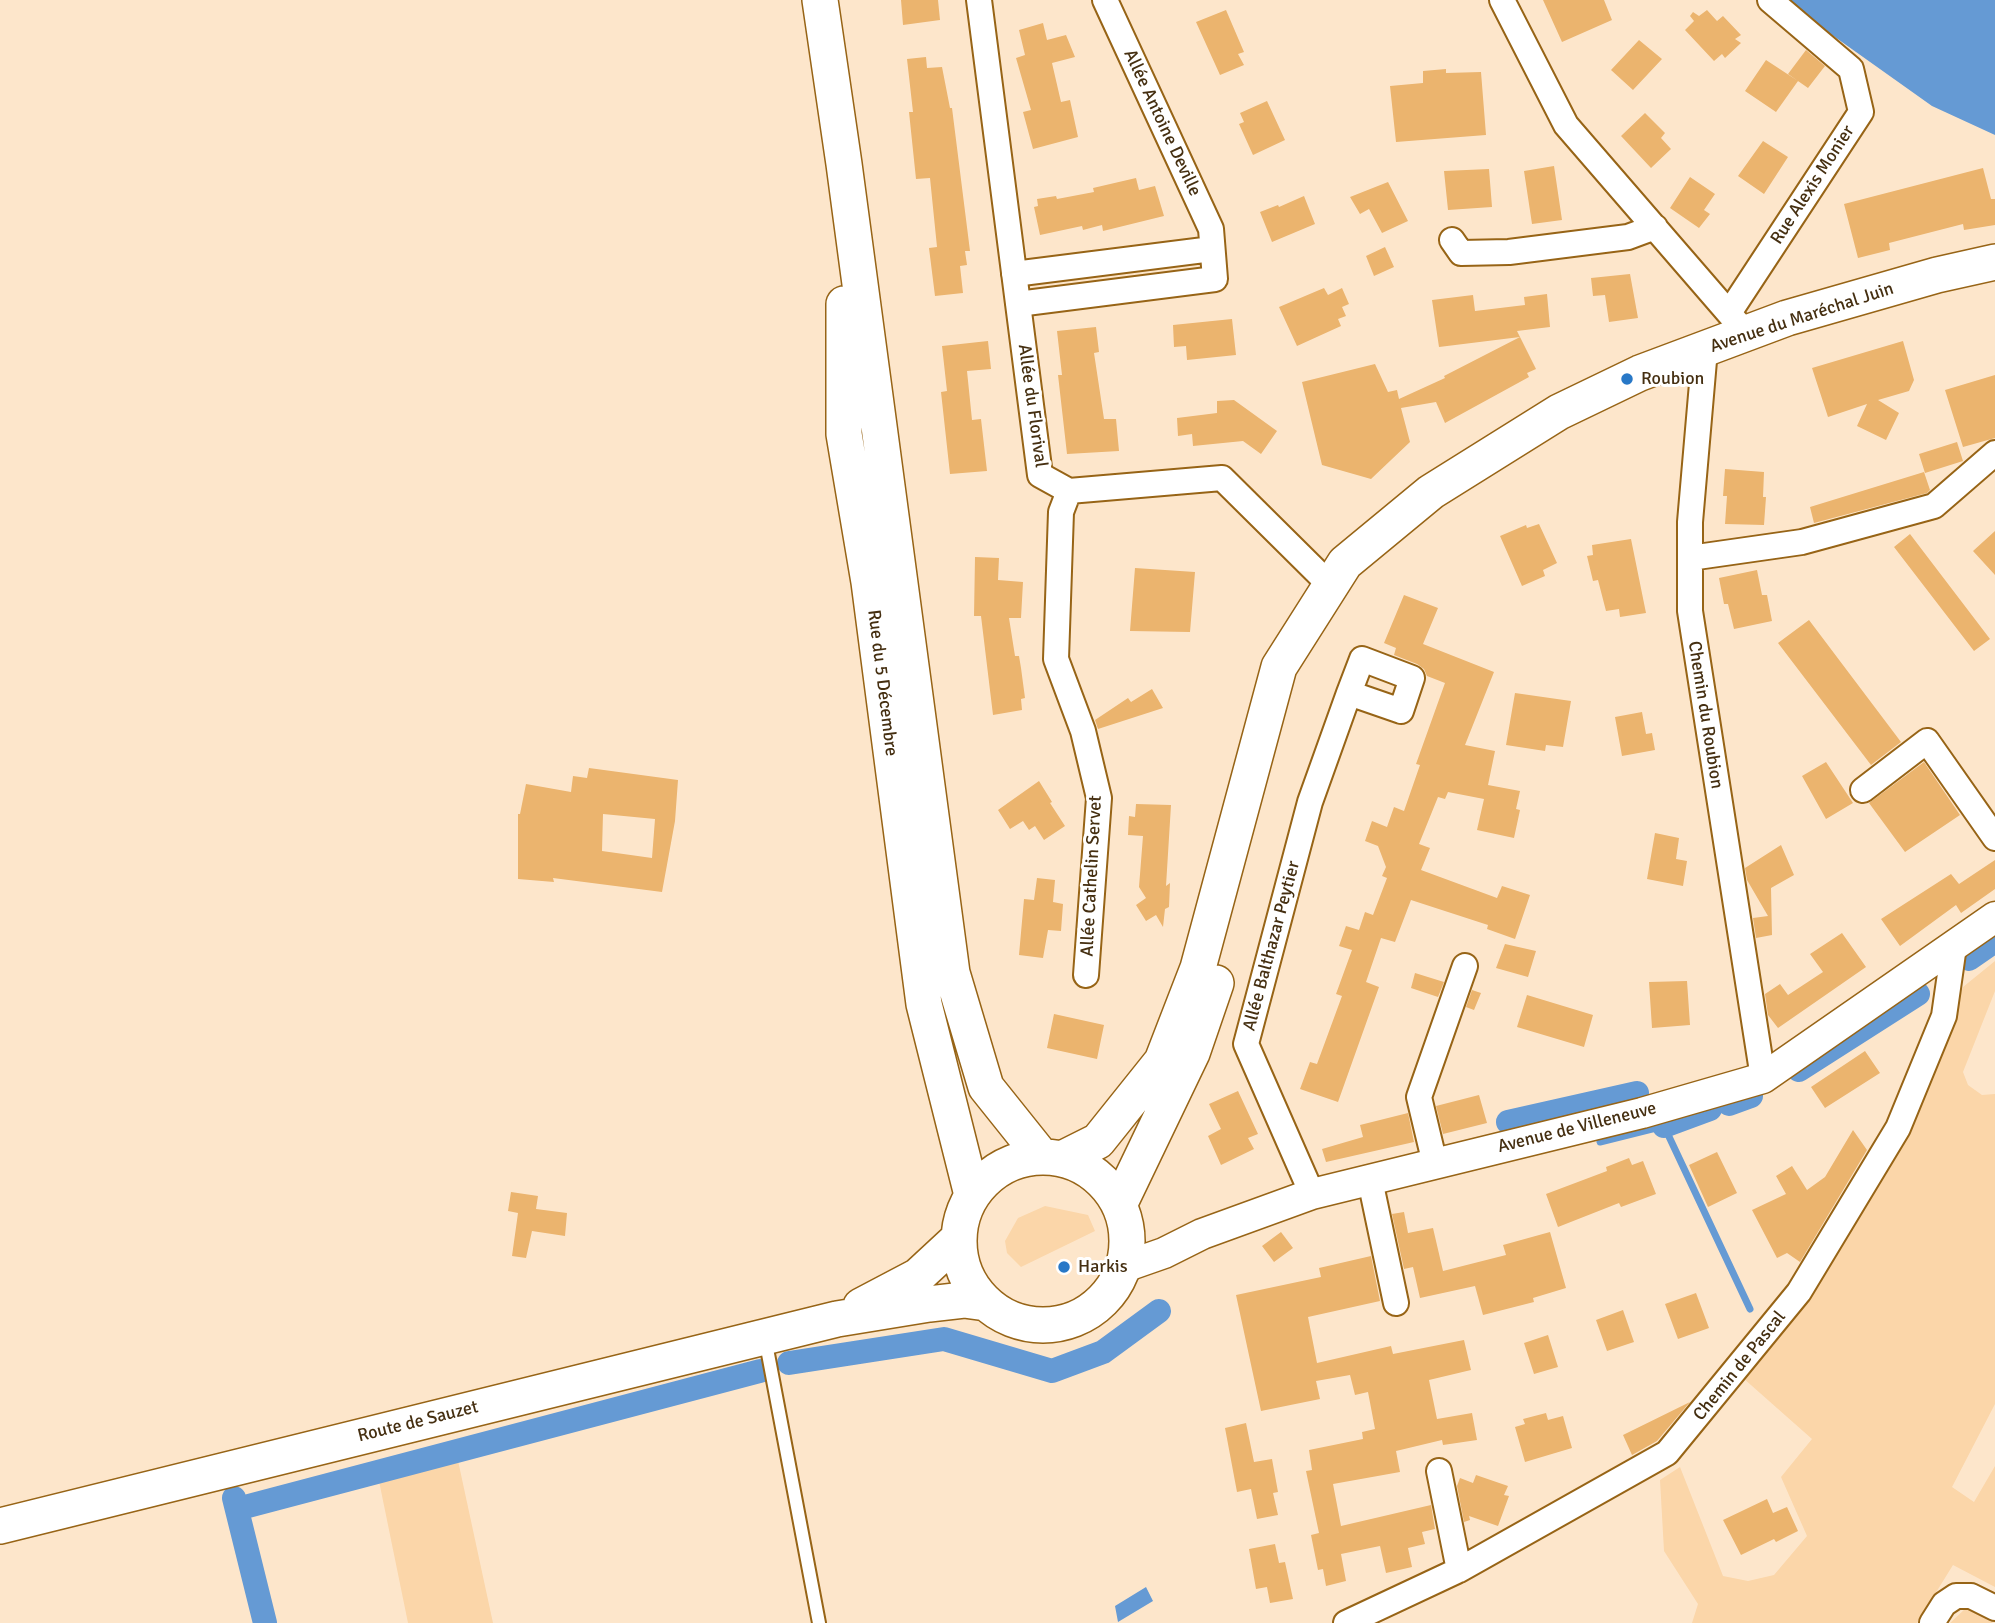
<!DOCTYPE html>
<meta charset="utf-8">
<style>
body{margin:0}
canvas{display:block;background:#fde6cb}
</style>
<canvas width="1995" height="1623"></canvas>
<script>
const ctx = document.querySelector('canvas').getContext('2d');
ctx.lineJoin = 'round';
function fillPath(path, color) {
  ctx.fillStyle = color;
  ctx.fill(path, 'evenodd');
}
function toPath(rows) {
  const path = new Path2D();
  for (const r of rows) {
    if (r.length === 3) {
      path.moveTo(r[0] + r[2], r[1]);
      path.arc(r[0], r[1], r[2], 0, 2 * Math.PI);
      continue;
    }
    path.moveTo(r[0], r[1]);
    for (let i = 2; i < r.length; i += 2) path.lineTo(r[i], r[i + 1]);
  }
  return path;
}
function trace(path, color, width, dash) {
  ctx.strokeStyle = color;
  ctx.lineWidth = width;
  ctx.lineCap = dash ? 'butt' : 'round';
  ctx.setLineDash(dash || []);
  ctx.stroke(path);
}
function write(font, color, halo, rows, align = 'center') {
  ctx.font = font + ' Signika,sans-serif';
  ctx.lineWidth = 6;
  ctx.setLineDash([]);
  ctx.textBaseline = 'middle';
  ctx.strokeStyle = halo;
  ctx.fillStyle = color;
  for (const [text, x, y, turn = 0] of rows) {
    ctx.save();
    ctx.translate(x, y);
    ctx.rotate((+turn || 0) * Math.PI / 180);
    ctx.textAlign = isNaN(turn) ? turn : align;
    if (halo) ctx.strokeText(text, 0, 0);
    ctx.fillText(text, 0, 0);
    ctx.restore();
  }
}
fillPath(toPath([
 [1995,961,1995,991,1963,1072,1968,1085,1982,1095,1995,1094,1995,1404,1952,1487,1974,1502,1995,1466,1995,1587,1953,1565,1917,1623,1692,1623,1698,1604,1664,1551,1660,1480,1680,1467,1723,1576,1748,1581,1774,1575,1807,1536,1781,1477,1812,1439,1743,1378,1812,1290,1919,1110,1963,987],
 [1045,1206,1088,1215,1095,1231,1021,1267,1007,1253,1005,1241,1018,1218],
 [457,1456,493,1623,408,1623,379,1481],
 [1966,1608,1993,1623,1950,1623]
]), '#fbd6a9');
fillPath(toPath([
 [1790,0,1995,0,1995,135,1932,106,1818,25],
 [1146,1587,1153,1601,1118,1622,1115,1606]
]), '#659ad4');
trace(toPath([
 [1600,1142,1664,1126,1750,1309]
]), '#659ad4', 7);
trace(toPath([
 [1969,959,1995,941],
 [1799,1070,1918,994],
 [1729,1104,1751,1096],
 [1508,1122,1637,1093],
 [1664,1126,1710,1109],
 [789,1363,944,1339,1052,1371,1103,1352,1159,1311],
 [234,1498,265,1623],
 [237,1509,760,1371]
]), '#659ad4', 24);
fillPath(toPath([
 [901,0,938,0,940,20,903,25],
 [1543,0,1604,0,1612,20,1562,42],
 [1226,10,1244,52,1238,54,1244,65,1220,75,1196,22],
 [1707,10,1717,21,1723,16,1741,35,1735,39,1741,43,1725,58,1722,54,1714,61,1685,30,1694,21,1690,16,1693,12,1699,16],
 [1043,23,1047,40,1066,35,1075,57,1052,63,1061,102,1070,100,1078,137,1033,149,1023,112,1031,110,1016,58,1025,55,1019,30],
 [1639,40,1662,59,1633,90,1611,70],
 [1806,50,1825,66,1808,88,1788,74],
 [926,57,927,68,942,67,950,108,952,108,970,251,965,251,967,265,960,266,963,293,935,296,929,248,937,247,930,178,916,179,909,112,913,112,907,59],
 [1766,60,1798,81,1776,112,1745,91],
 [1446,69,1446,73,1481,72,1486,135,1396,142,1390,86,1423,83,1423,71],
 [1267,101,1285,140,1253,155,1239,124,1244,122,1240,113],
 [1645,113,1665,133,1661,138,1671,149,1651,168,1621,136],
 [1763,141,1788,157,1764,194,1738,176],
 [1554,166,1562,220,1532,224,1524,171],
 [1983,168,1991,199,1995,199,1995,225,1964,230,1963,224,1889,243,1890,250,1858,258,1844,204],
 [1489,169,1492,207,1448,210,1444,171],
 [1690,177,1715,194,1704,210,1710,214,1699,228,1670,208],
 [1136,178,1139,190,1155,186,1164,216,1103,231,1102,225,1083,230,1082,226,1040,235,1034,207,1038,206,1037,199,1056,196,1057,199,1094,192,1093,188],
 [1388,182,1408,221,1382,233,1369,209,1360,214,1350,197],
 [1304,196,1315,224,1272,242,1260,212,1278,205,1279,207],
 [1385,247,1394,267,1374,276,1366,256],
 [1630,274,1638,318,1609,322,1605,295,1593,296,1591,278],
 [1324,288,1328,295,1342,288,1349,304,1342,307,1346,316,1338,319,1341,326,1297,346,1279,307],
 [1547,294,1550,327,1517,331,1520,337,1439,347,1432,300,1473,295,1475,311,1525,305,1524,297],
 [1232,319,1236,355,1187,360,1186,346,1174,347,1173,325],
 [1096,327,1099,352,1094,353,1104,419,1116,419,1119,451,1067,454,1058,375,1062,375,1057,331],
 [1520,337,1536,369,1527,373,1529,377,1445,423,1436,402,1401,408,1410,442,1371,479,1322,465,1302,382,1375,364,1388,392,1397,390,1399,399,1445,378,1444,376],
 [988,341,991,369,967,371,972,420,981,419,987,471,950,474,941,392,947,391,942,346],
 [1903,341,1914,380,1909,391,1878,400,1899,413,1886,440,1857,426,1867,404,1828,417,1812,368],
 [1995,375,1995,438,1963,447,1945,390],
 [1234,400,1277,431,1261,454,1243,441,1193,446,1192,434,1178,436,1177,418,1217,413,1217,401],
 [1957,442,1963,461,1925,473,1919,454],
 [1725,469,1764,472,1763,497,1766,497,1764,525,1725,524,1727,496,1723,496],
 [1924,472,1930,490,1927,493,1814,523,1810,507],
 [1539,524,1557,563,1543,570,1545,576,1522,586,1500,536,1526,525,1527,528],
 [1995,531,1995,575,1973,551],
 [1910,534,1990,639,1974,651,1894,547],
 [1631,539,1646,613,1620,617,1619,609,1606,611,1598,580,1593,581,1587,556,1593,555,1592,545],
 [975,557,999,558,998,580,1023,582,1021,618,1009,618,1015,656,1019,656,1021,668,1025,698,1021,699,1022,710,993,715,981,616,974,616],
 [1135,568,1195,572,1190,632,1130,631],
 [1757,570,1762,595,1767,595,1772,621,1734,629,1728,604,1724,604,1719,578],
 [1404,595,1438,608,1423,644,1494,672,1465,745,1495,751,1488,785,1520,791,1516,809,1520,810,1514,838,1477,830,1484,799,1448,792,1445,799,1438,797,1419,844,1430,848,1421,870,1497,898,1502,886,1530,895,1515,939,1487,929,1488,925,1411,900,1395,942,1381,938,1366,982,1379,987,1338,1102,1300,1089,1310,1062,1317,1064,1342,996,1336,994,1352,950,1339,946,1346,926,1359,930,1365,912,1373,915,1387,878,1382,876,1386,867,1378,846,1365,841,1372,821,1387,827,1394,807,1404,811,1420,765,1416,764,1445,683,1427,676,1424,669,1417,664,1394,655,1396,648,1384,643],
 [1809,620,1901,742,1871,765,1778,643],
 [1152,689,1163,708,1098,729,1095,720,1128,698,1131,702],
 [1515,693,1571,701,1563,747,1546,745,1545,751,1506,745],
 [1642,712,1646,734,1652,733,1655,750,1622,756,1615,717],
 [1826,762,1853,803,1826,819,1802,776],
 [1924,762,1960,815,1905,852,1869,803],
 [589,768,678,780,675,821,662,892,553,878,554,882,518,879,518,814,520,814,526,784,571,792,573,776,587,778],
 [603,814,655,819,652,858,602,851],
 [1039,781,1052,802,1050,803,1065,826,1044,840,1035,826,1029,830,1023,821,1010,829,998,810],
 [1136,804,1171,805,1166,886,1170,883,1169,907,1165,909,1163,927,1156,915,1146,921,1136,905,1146,898,1139,887,1143,836,1128,835,1129,816,1135,817],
 [1655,833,1679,838,1676,859,1687,861,1683,886,1647,879],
 [1781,845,1794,875,1771,888,1772,935,1756,938,1753,918,1768,916,1747,880,1745,868],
 [1995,860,1995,889,1961,913,1956,905,1900,946,1881,919,1951,874,1959,884],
 [1037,878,1055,880,1053,902,1063,904,1061,931,1048,930,1043,958,1019,955,1024,899,1034,900],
 [1842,933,1866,967,1778,1028,1768,1015,1765,994,1780,984,1788,995,1823,972,1810,954],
 [1505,944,1536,951,1528,977,1496,968],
 [1415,973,1444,982,1438,997,1411,988],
 [1687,981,1690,1025,1652,1028,1649,982],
 [1472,990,1481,993,1474,1010,1466,1007],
 [1527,995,1593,1015,1584,1047,1517,1027],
 [1054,1014,1104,1025,1097,1059,1047,1048],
 [1865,1051,1880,1073,1825,1108,1811,1087],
 [1238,1091,1258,1134,1248,1138,1254,1149,1221,1165,1208,1136,1221,1129,1209,1104],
 [1479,1095,1487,1123,1443,1134,1436,1106],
 [1408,1113,1414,1142,1326,1162,1322,1149,1363,1137,1360,1125],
 [1853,1130,1867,1150,1800,1262,1787,1253,1777,1258,1752,1210,1786,1194,1776,1176,1792,1166,1807,1190,1825,1177],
 [1717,1152,1737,1193,1708,1207,1689,1165],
 [1629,1158,1632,1165,1643,1161,1656,1194,1621,1207,1619,1203,1558,1227,1546,1194,1607,1171,1606,1167],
 [511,1192,538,1196,536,1209,567,1213,565,1236,532,1231,526,1258,512,1256,518,1213,508,1211],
 [1404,1212,1408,1233,1433,1228,1443,1271,1506,1255,1503,1245,1550,1232,1566,1288,1533,1298,1534,1302,1483,1315,1475,1286,1420,1298,1413,1267,1404,1269,1392,1214],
 [1281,1232,1293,1248,1274,1262,1262,1246],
 [1371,1256,1380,1301,1308,1317,1317,1363,1391,1346,1393,1354,1464,1340,1471,1370,1429,1380,1437,1419,1472,1413,1477,1440,1443,1445,1442,1440,1396,1451,1400,1472,1333,1484,1341,1526,1431,1505,1435,1529,1422,1532,1425,1544,1408,1548,1412,1567,1386,1573,1380,1546,1341,1554,1346,1581,1326,1586,1323,1569,1318,1570,1311,1535,1319,1533,1306,1471,1312,1470,1309,1450,1363,1439,1362,1432,1375,1429,1368,1392,1355,1395,1350,1375,1316,1381,1320,1399,1261,1411,1236,1295,1321,1277,1319,1268],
 [1696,1293,1709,1328,1678,1339,1665,1304],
 [1623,1310,1634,1342,1607,1351,1596,1320],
 [1548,1335,1558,1367,1534,1374,1524,1343],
 [1690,1402,1657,1441,1632,1455,1623,1435],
 [1546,1413,1548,1420,1563,1416,1572,1448,1525,1462,1515,1427,1525,1424,1523,1419],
 [1246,1423,1254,1462,1272,1459,1278,1492,1273,1493,1278,1515,1257,1519,1251,1489,1237,1492,1225,1428],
 [1476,1475,1508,1486,1504,1495,1509,1496,1498,1526,1469,1516,1470,1520,1464,1522,1457,1486,1460,1478,1473,1483],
 [1767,1499,1773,1513,1787,1507,1798,1531,1776,1542,1774,1539,1741,1555,1723,1520],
 [1275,1544,1279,1563,1285,1562,1293,1599,1270,1603,1267,1587,1256,1589,1249,1549]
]), '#ebb46e');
const service = toPath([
 [765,1338,819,1623]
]);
const minor = toPath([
 [979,0,1040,475,1069,491,1222,478,1331,586],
 [1502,0,1566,125,1746,333],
 [1452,240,1461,253,1509,252,1628,237,1655,227],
 [1014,274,1212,249],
 [1018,304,1215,279,1211,229,1105,0],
 [1729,313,1861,112,1851,69,1770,0],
 [1705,349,1690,522,1690,611,1763,1078],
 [1069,491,1061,512,1056,659,1083,731,1099,798,1086,975],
 [1690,558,1802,542,1934,506,1995,453],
 [1863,790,1927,741,1995,838],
 [1435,1164,1419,1097,1465,966],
 [1370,1180,1396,1303],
 [1312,1194,1246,1044,1310,802,1349,693,1362,659,1412,678,1401,711,1349,693],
 [1439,1471,1459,1570],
 [1346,1623,1459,1570,1667,1453,1799,1292,1898,1128,1944,1016,1954,946],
 [1932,1623,1944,1604,1956,1596,1971,1596,1995,1608]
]);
const tertiary = toPath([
 [1124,1267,1164,1253,1202,1234,1312,1194,1642,1113,1763,1078,1995,917]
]);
const secondary = toPath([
 [820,0,844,164,952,973,986,1087,1042,1157],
 [844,304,844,434,869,582,924,1004,972,1195],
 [1043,1241,84],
 [1062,1159,1098,1141,1162,1061,1198,968,1279,667,1345,563,1431,492,1559,412,1640,373,1787,318,1937,275,1995,262],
 [1119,1205,1192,1053,1216,983],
 [861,1306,918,1276,959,1238],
 [0,1526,837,1319,929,1304,964,1300,986,1303]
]);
trace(service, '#976416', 16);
trace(minor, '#976416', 28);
trace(tertiary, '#976416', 33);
trace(secondary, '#976416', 38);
trace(service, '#fff', 12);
trace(minor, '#fff', 24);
trace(tertiary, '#fff', 30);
trace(secondary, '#fff', 35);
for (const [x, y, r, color] of [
 [1627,379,7,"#2878c7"],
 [1064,1267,7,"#2878c7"]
]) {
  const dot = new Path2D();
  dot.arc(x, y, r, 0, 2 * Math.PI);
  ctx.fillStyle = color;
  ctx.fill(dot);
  trace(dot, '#fff', 2.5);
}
write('18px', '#452f11', '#fff', [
 ["Allée Antoine Deville",1162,123,65],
 ["Rue Alexis Monier",1813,185,-57],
 ["Avenue du Maréchal Juin",1802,318,-18],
 ["Allée du Florival",1032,406,82],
 ["Rue du 5 Décembre",882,683,83],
 ["Chemin du Roubion",1705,715,81],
 ["Allée Cathelin Servet",1092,876,-87],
 ["Allée Balthazar Peytier",1272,946,-75],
 ["Avenue de Villeneuve",1577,1128,-14],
 ["Chemin de Pascal",1740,1366,-51],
 ["Route de Sauzet",418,1422,-14]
]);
write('18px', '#452f11', '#fff', [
 ["Roubion",1641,379],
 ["Harkis",1078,1267]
], 'left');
</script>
